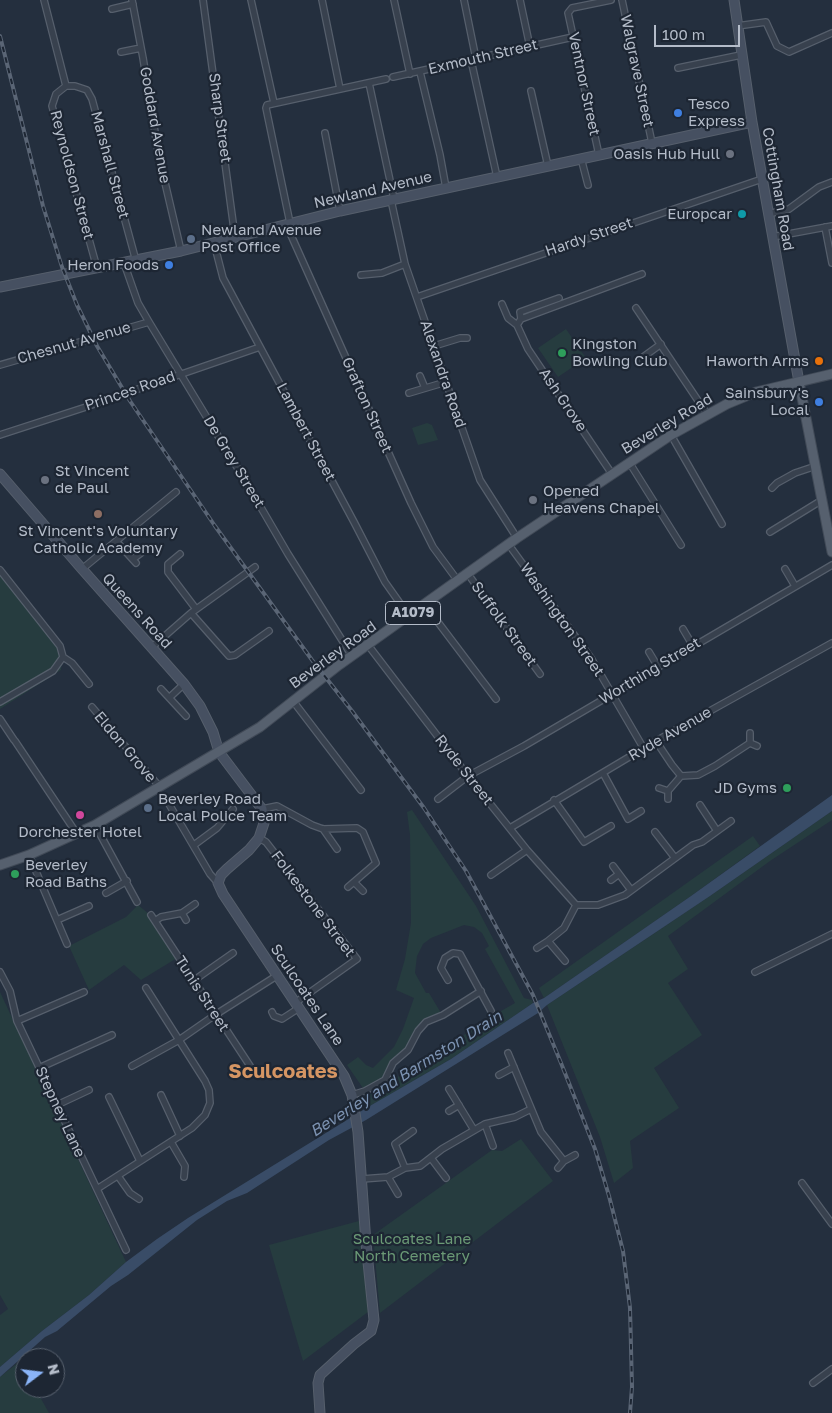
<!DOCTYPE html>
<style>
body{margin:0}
#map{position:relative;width:832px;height:1413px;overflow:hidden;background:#242f3e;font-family:"Golos Text",sans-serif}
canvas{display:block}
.north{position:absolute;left:15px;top:1348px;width:50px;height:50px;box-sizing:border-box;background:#1d2633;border:1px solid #59626f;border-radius:50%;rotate:75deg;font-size:14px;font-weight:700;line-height:20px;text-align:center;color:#b4bcc9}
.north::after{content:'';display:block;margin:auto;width:18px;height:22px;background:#8ab4f8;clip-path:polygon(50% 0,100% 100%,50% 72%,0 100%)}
.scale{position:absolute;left:654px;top:25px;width:86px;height:22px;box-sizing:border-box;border:2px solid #b4bcc9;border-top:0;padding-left:6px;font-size:15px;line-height:18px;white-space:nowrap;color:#b4bcc9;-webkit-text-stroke:4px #1d2633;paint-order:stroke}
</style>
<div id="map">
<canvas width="832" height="1413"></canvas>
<div class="north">N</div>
<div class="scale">100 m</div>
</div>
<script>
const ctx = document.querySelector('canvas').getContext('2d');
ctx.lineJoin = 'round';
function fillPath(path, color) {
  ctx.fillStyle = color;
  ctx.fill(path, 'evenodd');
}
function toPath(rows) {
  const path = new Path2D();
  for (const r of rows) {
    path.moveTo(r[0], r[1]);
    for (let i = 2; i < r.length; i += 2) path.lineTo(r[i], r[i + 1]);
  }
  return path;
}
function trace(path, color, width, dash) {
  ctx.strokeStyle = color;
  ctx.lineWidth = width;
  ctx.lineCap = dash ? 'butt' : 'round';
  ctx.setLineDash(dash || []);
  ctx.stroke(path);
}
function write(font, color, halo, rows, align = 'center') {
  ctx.font = font + ' "Golos Text",sans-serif';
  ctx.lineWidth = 4.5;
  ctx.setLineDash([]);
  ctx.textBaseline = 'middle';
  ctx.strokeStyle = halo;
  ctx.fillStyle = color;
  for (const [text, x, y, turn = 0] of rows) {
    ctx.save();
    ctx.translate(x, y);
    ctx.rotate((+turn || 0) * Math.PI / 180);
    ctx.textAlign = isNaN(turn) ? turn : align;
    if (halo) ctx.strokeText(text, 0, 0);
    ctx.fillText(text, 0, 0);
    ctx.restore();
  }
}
fillPath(toPath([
 [566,329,586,358,558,377,538,348],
 [427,423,432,425,438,440,418,445,412,428],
 [0,570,59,640,62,657,61,670,0,709],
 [412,810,476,906,524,998,532,1000,533,1003,451,1059,368,1107,365,1097,451,1044,487,1019,515,1003,485,949,489,946,482,933,474,927,464,925,431,938,423,944,417,956,415,973,426,993,429,993,441,1013,420,1025,411,1044,389,1073,374,1086,365,1091,347,1065,358,1057,366,1065,373,1068,394,1047,403,1029,414,998,396,990,405,959,411,923,410,835,407,812],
 [832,811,832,820,770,861,668,936,688,969,668,983,702,1035,654,1068,679,1108,630,1141,633,1168,614,1183,600,1137,547,1005,710,896],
 [753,836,760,846,691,896,544,998,539,988],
 [138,905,149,914,177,958,141,980,124,965,89,990,69,946,126,917],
 [0,992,126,1262,89,1295,42,1331,0,1367,0,1315,8,1309,0,1295],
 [521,1139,553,1181,380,1313,373,1235,492,1150,502,1151],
 [359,1221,368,1312,303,1361,269,1245],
 [20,1361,25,1370,25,1388,35,1388,49,1413,0,1413,0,1377]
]), '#263c3f');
fillPath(toPath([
 [832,795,832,811,710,896,547,1005,538,1013,366,1120,329,1140,247,1193,227,1201,197,1220,128,1275,111,1286,57,1331,45,1337,0,1377,0,1367,42,1331,89,1295,126,1262,157,1239,188,1218,368,1107,451,1059,533,1003,544,998,691,896]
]), '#394c67');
const street = toPath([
 [44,0,66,86],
 [132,0,143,58,159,157,181,251],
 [203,0,235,237],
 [251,0,274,103],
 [322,0,340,89],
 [394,0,410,74],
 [464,0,476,59],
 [520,0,530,47],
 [622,0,652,143],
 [112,9,133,4],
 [737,26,766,22,777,46,789,52,832,33],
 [121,52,141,48],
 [471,60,497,177],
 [678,68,741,55],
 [420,72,440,155,446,188],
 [393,77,573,37],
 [369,83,394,199],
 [531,91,548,166],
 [325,133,340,211],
 [599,155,568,13,572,8,611,0],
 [581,158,588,185],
 [391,200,405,264,480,480,517,538],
 [768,214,789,209,819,187,832,182],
 [290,223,266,108,267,105,386,79],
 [286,224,411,503,433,547,458,581],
 [825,227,832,263],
 [772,237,832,226],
 [214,243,223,278,354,522,385,582,409,616],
 [124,263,138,303,149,322,249,487,288,554,352,656],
 [97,268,52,106,56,94,66,86,75,86,87,90,92,99,136,261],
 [361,275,382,273,405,264],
 [417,297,762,179],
 [502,304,508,318,517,325],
 [636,308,707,414],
 [521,319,520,312,559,298],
 [434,346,460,338,467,338],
 [639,360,661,344],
 [0,365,149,322],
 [420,376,425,388],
 [409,393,446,382],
 [0,435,86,407,260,347],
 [671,435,722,524],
 [629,462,681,545],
 [612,474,528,349,517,325,521,319,642,274],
 [772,488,777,483,795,473,816,466],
 [770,532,822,500],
 [116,541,136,563],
 [509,545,591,658,644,749],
 [180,554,168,564,168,572,196,609],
 [133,559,141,553],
 [82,569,176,492],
 [785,569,795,586],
 [0,570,60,646,63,657,53,671,0,702],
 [468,574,540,674],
 [425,605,496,699],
 [191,613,229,656,235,655,269,631],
 [683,629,693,646],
 [368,645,468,776,527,850,576,905,598,905,625,895,693,845,702,842,731,821],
 [151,648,191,613,255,567],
 [649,652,658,667],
 [63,657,72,663,89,684],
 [161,689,186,716],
 [170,697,184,684],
 [293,701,361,790],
 [92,707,159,786],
 [0,719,14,740],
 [750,733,750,743,757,746],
 [15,741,77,834],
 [656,741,672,765,681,776,698,775,715,766,750,743],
 [603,773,628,819,641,811],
 [659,788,668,791,668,799],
 [668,791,681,776],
 [166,799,210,874,218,883],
 [438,799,468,776,524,746,832,565],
 [554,800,584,842,611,826],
 [700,805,717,831],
 [262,809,277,806,312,825,323,829,357,828,363,832,376,863,348,887],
 [95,825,137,902],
 [510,828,656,741,832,643],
 [323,829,337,849],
 [655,832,675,858],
 [259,838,266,842,357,959,295,1003],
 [194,845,217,828,233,809],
 [29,855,67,944],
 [613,866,631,890],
 [491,875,527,850],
 [611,880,619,874],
 [354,882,363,891],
 [106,893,127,881],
 [182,913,186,920],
 [151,915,254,1072],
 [57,920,89,906],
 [155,921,161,917,182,913,195,904],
 [537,948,548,941],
 [565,961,548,941,564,928,576,905],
 [0,972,10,991,17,1021,126,1250],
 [755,972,832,934],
 [448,980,441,968,445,958,453,953,460,954,491,1011],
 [193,981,233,953],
 [272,1012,274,1016,282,1019,299,1008],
 [17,1021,84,992],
 [508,1053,541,1132,564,1161],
 [132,1066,179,1040,215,1015,278,975],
 [39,1068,112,1035],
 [499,1075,514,1067],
 [449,1089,474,1130],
 [161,1095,180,1136],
 [352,1095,365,1091,385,1080,393,1063,408,1050,418,1031,426,1022,443,1015,481,991],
 [109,1097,140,1161],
 [57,1105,89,1090],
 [449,1111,459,1105],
 [485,1124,493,1146],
 [171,1142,185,1166,184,1177],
 [431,1158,446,1178],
 [405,1168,420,1166,442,1149,485,1124,515,1117,531,1109],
 [558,1168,564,1161,575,1155],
 [118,1176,130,1193,139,1199],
 [388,1177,398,1194],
 [362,1179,388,1177,405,1168,395,1144,413,1131],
 [802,1183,832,1224],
 [97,1189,192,1128,205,1115,210,1103,209,1090,205,1081,146,988],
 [813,1383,832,1369]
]);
const secondary = toPath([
 [734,0,752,122,799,382],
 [0,287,181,251,340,211,752,122],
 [0,474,82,569,184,684,200,706,213,732,219,752,262,809,264,823,259,838,249,850,227,869,221,875,218,883,223,894,344,1076,352,1095,358,1132,366,1243,374,1320,371,1331,354,1344,320,1375,318,1383,320,1413]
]);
const primary = toPath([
 [799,382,832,552],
 [0,865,29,855,95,825,260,727,339,665,517,538,671,435,727,404,756,392,832,374]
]);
trace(street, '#565f6c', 8);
trace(secondary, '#565f6c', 11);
trace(primary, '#414a57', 11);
trace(street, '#38414e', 5.5);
trace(secondary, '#465061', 9);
trace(primary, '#56606e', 9);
const rail = toPath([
 [0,36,43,206,62,267,77,305,97,346,130,401,215,526,312,660,352,711,424,808,466,871,533,995,561,1063,595,1149,609,1196,623,1251,630,1308,632,1387,630,1413]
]);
trace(rail, '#5a6575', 4);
trace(rail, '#1d2633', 2, [5.5]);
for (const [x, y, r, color] of [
 [678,113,5,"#3f7fe0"],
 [730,154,5,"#6b7280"],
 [742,214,5,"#0f9aa8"],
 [191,239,5,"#5c6f8a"],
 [169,265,5,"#3f7fe0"],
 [562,353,5,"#2e9e5b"],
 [819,361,5,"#e8710a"],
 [819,402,5,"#3f7fe0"],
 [45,480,5,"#6b7280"],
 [533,500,5,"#6b7280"],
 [98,514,5,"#8d6e63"],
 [787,788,5,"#2e9e5b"],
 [148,808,5,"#5c6f8a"],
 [80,815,5,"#d1479c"],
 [15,874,5,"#2e9e5b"]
]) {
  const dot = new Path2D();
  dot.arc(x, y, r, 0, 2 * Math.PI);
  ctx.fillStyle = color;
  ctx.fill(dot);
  trace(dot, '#1d2633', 2);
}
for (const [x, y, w] of [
 [413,613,55]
]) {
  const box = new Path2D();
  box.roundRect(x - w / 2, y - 11.5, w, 23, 4);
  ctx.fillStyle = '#1d2633';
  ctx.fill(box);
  trace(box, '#b4bcc9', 1);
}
write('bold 14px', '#b4bcc9', null, [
 ["A1079",413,613]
]);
write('15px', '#b4bcc9', '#1d2633', [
 ["Exmouth Street",483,57,-13],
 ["Walgrave Street",637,71,78],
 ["Ventnor Street",584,84,78],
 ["Sharp Street",220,118,82],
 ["Goddard Avenue",155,125,80],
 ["Marshall Street",110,165,75],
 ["Reynoldson Street",72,175,75],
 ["Cottingham Road",778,189,80],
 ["Newland Avenue",373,190,-13],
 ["Hardy Street",589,237,-19],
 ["Chesnut Avenue",74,343,-16],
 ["Alexandra Road",443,374,71],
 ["Princes Road",130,391,-19],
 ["Ash Grove",563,400,56],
 ["Grafton Street",367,405,66],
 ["Beverley Road",667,424,-31],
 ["Lambert Street",306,432,62],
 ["De Grey Street",234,462,59],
 ["Queens Road",137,611,48],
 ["Washington Street",562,620,55],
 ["Suffolk Street",504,624,54],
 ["Beverley Road",333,655,-36],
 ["Worthing Street",650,671,-31],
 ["Ryde Avenue",670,734,-30],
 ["Eldon Grove",125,747,50],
 ["Ryde Street",464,770,52],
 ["Folkestone Street",313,904,53],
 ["Tunis Street",202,994,57],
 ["Sculcoates Lane",307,995,56],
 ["Stepney Lane",60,1112,65]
]);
write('15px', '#b4bcc9', '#1d2633', [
 ["Tesco",688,104],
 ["Express",688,121],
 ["Oasis Hub Hull",720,154,"right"],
 ["Europcar",732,214,"right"],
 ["Newland Avenue",201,230],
 ["Post Office",201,247],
 ["Heron Foods",159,265,"right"],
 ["Kingston",572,344],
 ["Bowling Club",572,361],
 ["Haworth Arms",809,361,"right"],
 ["Sainsbury's",809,393,"right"],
 ["Local",809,410,"right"],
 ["St Vincent",55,471],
 ["de Paul",55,488],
 ["Opened",543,491],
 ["Heavens Chapel",543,508],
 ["St Vincent's Voluntary",98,531,"center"],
 ["Catholic Academy",98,548,"center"],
 ["JD Gyms",777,788,"right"],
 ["Beverley Road",158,799],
 ["Local Police Team",158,816],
 ["Dorchester Hotel",80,832,"center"],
 ["Beverley",25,865],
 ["Road Baths",25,882]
], 'left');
write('15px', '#6b9a76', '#1d2633', [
 ["Sculcoates Lane",412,1239],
 ["North Cemetery",412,1256]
]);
write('italic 16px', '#7c92b1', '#1d2633', [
 ["Beverley and Barmston Drain",406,1074,-32]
]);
write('bold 20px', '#d59563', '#1d2633', [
 ["Sculcoates",283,1072]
]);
</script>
